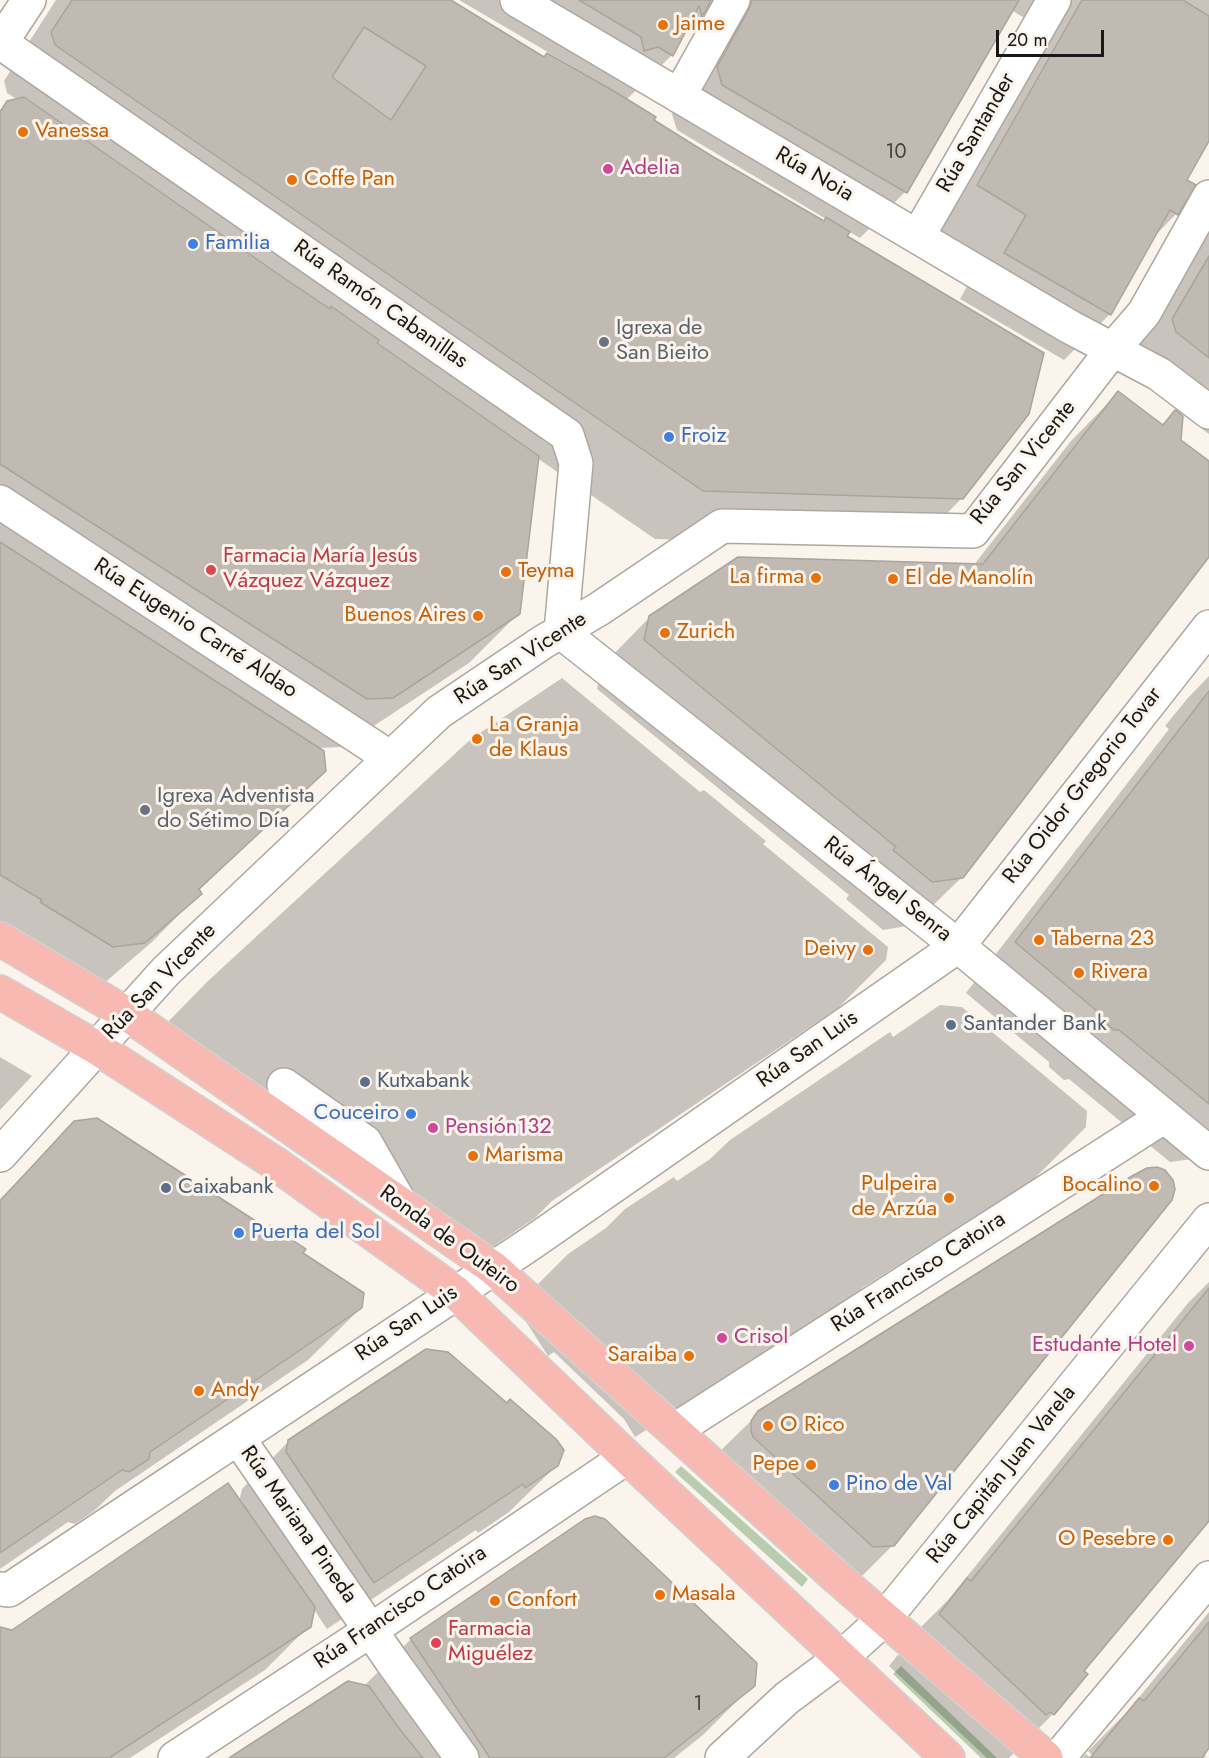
<!DOCTYPE html>
<meta charset="utf-8">
<style>
body{margin:0}
#map{position:relative;width:1209px;height:1758px;overflow:hidden;background:#faf4ec;font-family:Jost,sans-serif}
canvas{display:block}
.scale{position:absolute;left:996px;top:30px;width:108px;height:27px;box-sizing:border-box;border:3px solid #1a1816;border-top:0;padding-left:8px;font-size:18px;line-height:21px;white-space:nowrap;color:#1a1816;-webkit-text-stroke:4px #faf4ec;paint-order:stroke}
</style>
<div id="map">
<canvas width="1209" height="1758"></canvas>
<div class="scale">20 m</div>
</div>
<script>
const ctx = document.querySelector('canvas').getContext('2d');
ctx.lineJoin = 'round';
function fillPath(path, color) {
  ctx.fillStyle = color;
  ctx.fill(path, 'evenodd');
}
function toPath(rows) {
  const path = new Path2D();
  for (const r of rows) {
    path.moveTo(r[0], r[1]);
    for (let i = 2; i < r.length; i += 2) path.lineTo(r[i], r[i + 1]);
  }
  return path;
}
function trace(path, color, width, dash) {
  ctx.strokeStyle = color;
  ctx.lineWidth = width;
  ctx.lineCap = dash ? 'butt' : 'round';
  ctx.setLineDash(dash || []);
  ctx.stroke(path);
}
function write(font, color, halo, rows, align = 'center') {
  ctx.font = font + ' Jost,sans-serif';
  ctx.lineWidth = 6;
  ctx.setLineDash([]);
  ctx.textBaseline = 'middle';
  ctx.strokeStyle = halo;
  ctx.fillStyle = color;
  for (const [text, x, y, turn = 0] of rows) {
    ctx.save();
    ctx.translate(x, y);
    ctx.rotate((+turn || 0) * Math.PI / 180);
    ctx.textAlign = isNaN(turn) ? turn : align;
    if (halo) ctx.strokeText(text, 0, 0);
    ctx.fillText(text, 0, 0);
    ctx.restore();
  }
}
fillPath(toPath([
 [681,1466,808,1579,802,1587,675,1472],
 [901,1666,997,1758,981,1758,893,1674]
]), '#b9ccaf');
fillPath(toPath([
 [56,0,446,0,544,58,574,70,575,68,459,0,719,0,683,34,672,55,626,100,652,120,709,157,822,222,826,219,677,130,672,114,699,66,736,15,751,0,1209,0,1209,138,1185,180,1176,214,1153,238,1110,314,1064,360,960,299,981,261,933,232,1046,31,1011,10,905,192,860,238,848,231,845,236,962,498,914,547,655,539,537,458,519,613,469,663,342,747,316,748,325,770,198,891,200,893,152,942,95,991,0,955,0,110,8,103,18,100,7,93,4,81],
 [1209,221,1209,434,1181,413,1179,440,1209,463,1209,554,962,877,913,925,883,930,846,899,849,895,597,689,602,666,650,617,973,566,1071,441,1118,393,1161,426,1177,409,1133,376,1130,363],
 [1209,676,1209,1143,1193,1159,1170,1162,1069,1079,1064,1080,1049,1067,1049,1062,966,993,1169,729,1165,726,1187,699],
 [562,678,700,792,704,790,766,841,763,844,888,947,886,960,838,1008,552,1201,535,1218,463,1267,160,1030,208,981,471,739],
 [940,1005,962,1007,1087,1111,1086,1127,1033,1180,862,1288,846,1305,635,1437,624,1419,554,1352,548,1356,516,1306,568,1254,606,1228,625,1209,674,1177,677,1181,710,1159,730,1140,890,1032,893,1037],
 [0,1057,32,1076,0,1110],
 [74,1122,301,1253,361,1308,308,1360,115,1491,94,1511,75,1524,68,1522,0,1569,0,1199],
 [1209,1282,1209,1519,1082,1671,1053,1714,1009,1758,987,1758,889,1666,917,1631,948,1600,1188,1303],
 [756,1416,893,1545,847,1591,826,1592,710,1486,705,1477,709,1462],
 [289,1441,557,1465,509,1512,478,1533,476,1530,327,1629,313,1608,309,1626,265,1670,130,1758,0,1758,0,1629,12,1632,239,1502,242,1489],
 [1209,1612,1209,1747,1204,1754,1206,1756,1204,1758,1095,1758,1088,1751,1127,1712],
 [411,1639,753,1685,703,1735,674,1758,232,1758,364,1686],
 [1086,1754,1091,1758,1082,1758]
]), '#0003');
const building = toPath([
 [72,0,451,0,544,57,547,53,617,93,656,117,654,120,710,155,824,221,826,217,850,232,847,236,1044,353,1029,414,963,499,703,491,55,45,51,32,72,0],
 [364,27,426,66,391,120,332,77,364,27],
 [579,0,711,0,702,17,699,6,673,56,658,47,644,51,641,37,579,0],
 [752,0,1019,0,907,193,722,85,717,67,749,9,752,0],
 [1082,0,1183,0,1209,16,1209,141,1187,180,1196,185,1178,215,1170,210,1111,315,1004,253,1026,215,977,185,1082,0],
 [24,97,281,276,330,309,331,306,379,340,377,343,539,456,520,614,393,698,367,699,0,464,0,112,7,101,24,97],
 [1209,256,1209,358,1176,332,1172,319,1209,256],
 [1118,391,1163,425,1175,410,1183,416,1181,440,1209,461,1209,557,963,878,932,882,893,850,896,847,644,640,649,616,738,557,983,564,1118,391],
 [0,542,324,751,326,771,199,889,202,894,145,943,113,947,40,902,42,900,0,875,0,542],
 [1209,691,1209,1104,1119,1030,1114,1030,1099,1017,1098,1012,1015,942,1209,691],
 [97,1118,268,1229,270,1225,306,1249,303,1253,364,1293,362,1308,150,1452,149,1459,129,1472,122,1470,0,1553,0,1201,74,1121,97,1118],
 [1157,1167,1165,1170,1173,1180,1175,1189,1172,1200,894,1546,873,1547,753,1437,751,1431,751,1421,758,1411,1132,1176,1147,1168,1157,1167],
 [1209,1288,1209,1521,1084,1671,1088,1674,1054,1715,1050,1712,1046,1715,939,1614,967,1578,971,1581,1209,1288],
 [426,1349,448,1352,507,1403,510,1399,556,1439,564,1450,558,1466,525,1488,523,1484,374,1583,286,1452,288,1440,426,1349],
 [228,1483,315,1607,311,1627,109,1758,0,1758,0,1627,12,1630,228,1483],
 [595,1516,605,1519,757,1663,755,1686,664,1758,490,1758,410,1638,585,1519,595,1516],
 [1209,1622,1209,1748,1202,1758,1090,1758,1139,1698,1144,1701,1209,1622],
 [348,1681,369,1686,398,1727,423,1758,229,1758,348,1681]
]);
fillPath(building, '#c1bab3');
trace(building, '#aaa49d', 1.5);
const minor = toPath([
 [517,0,1070,327,1159,374,1209,412],
 [0,42,567,435,576,463,561,632,958,946,1209,1153],
 [0,44,29,0],
 [679,96,733,0],
 [918,236,1054,0],
 [0,502,389,757],
 [284,1085,365,1142,400,1203],
 [0,1155,166,971,439,712,543,642,599,609,722,526,973,531,1113,349,1144,313,1209,197],
 [675,1430,1163,1117],
 [238,1438,391,1660,462,1758],
 [0,1589,9,1590,530,1244,958,946,1209,627],
 [175,1758,371,1630,627,1457],
 [722,1758,787,1698,841,1658,885,1618,1209,1220],
 [1058,1758,1209,1578]
]);
const major = toPath([
 [0,939,127,1014,493,1268,849,1588,1046,1758],
 [0,992,97,1048,273,1162,455,1292,627,1457,948,1758]
]);
trace(minor, '#ada7a0', 36);
trace(major, '#d1d1d0', 36);
trace(minor, '#fff', 33);
trace(major, '#f7b9b1', 33);
for (const [x, y, r, color] of [
 [663,25,6,"#e8710a"],
 [23,132,6,"#e8710a"],
 [608,169,6,"#d1479c"],
 [292,180,6,"#e8710a"],
 [193,244,6,"#3f7fe0"],
 [604,342,6,"#6b7280"],
 [669,437,6,"#3f7fe0"],
 [211,570,6,"#e0444e"],
 [506,572,6,"#e8710a"],
 [816,578,6,"#e8710a"],
 [893,579,6,"#e8710a"],
 [478,616,6,"#e8710a"],
 [665,633,6,"#e8710a"],
 [477,739,6,"#e8710a"],
 [145,810,6,"#6b7280"],
 [1039,940,6,"#e8710a"],
 [868,950,6,"#e8710a"],
 [1079,973,6,"#e8710a"],
 [951,1025,6,"#5c6f8a"],
 [365,1082,6,"#5c6f8a"],
 [411,1114,6,"#3f7fe0"],
 [433,1128,6,"#d1479c"],
 [473,1156,6,"#e8710a"],
 [1154,1186,6,"#e8710a"],
 [166,1188,6,"#5c6f8a"],
 [949,1198,6,"#e8710a"],
 [239,1233,6,"#3f7fe0"],
 [722,1338,6,"#d1479c"],
 [1189,1346,6,"#d1479c"],
 [689,1356,6,"#e8710a"],
 [199,1391,6,"#e8710a"],
 [768,1426,6,"#e8710a"],
 [811,1465,6,"#e8710a"],
 [834,1485,6,"#3f7fe0"],
 [1168,1540,6,"#e8710a"],
 [660,1595,6,"#e8710a"],
 [495,1601,6,"#e8710a"],
 [436,1643,6,"#e0444e"]
]) {
  const dot = new Path2D();
  dot.arc(x, y, r, 0, 2 * Math.PI);
  ctx.fillStyle = color;
  ctx.fill(dot);
  trace(dot, '#faf4ec', 2);
}
write('20px', '#44403d', null, [
 ["10",896,153],
 ["1",698,1705]
]);
write('22px', '#c56008', '#faf4ec', [
 ["Jaime",675,25],
 ["Vanessa",35,132],
 ["Coffe Pan",304,180],
 ["Teyma",518,572],
 ["La firma",804,578,"right"],
 ["El de Manolín",905,579],
 ["Buenos Aires",466,616,"right"],
 ["Zurich",677,633],
 ["La Granja",489,726],
 ["de Klaus",489,751],
 ["Taberna 23",1051,940],
 ["Deivy",856,950,"right"],
 ["Rivera",1091,973],
 ["Marisma",485,1156],
 ["Pulpeira",937,1185,"right"],
 ["de Arzúa",937,1210,"right"],
 ["Bocalino",1142,1186,"right"],
 ["Saraiba",677,1356,"right"],
 ["Andy",211,1391],
 ["O Rico",780,1426],
 ["Pepe",799,1465,"right"],
 ["O Pesebre",1156,1540,"right"],
 ["Masala",672,1595],
 ["Confort",507,1601]
], 'left');
write('22px', '#1a1816', '#faf4ec', [
 ["Rúa Santander",977,133,-60],
 ["Rúa Noia",814,175,30],
 ["Rúa Ramón Cabanillas",380,305,35],
 ["Rúa San Vicente",1024,463,-51],
 ["Rúa Eugenio Carré Aldao",195,629,33],
 ["Rúa San Vicente",521,659,-33],
 ["Rúa Oidor Gregorio Tovar",1083,786,-52],
 ["Rúa Ángel Senra",887,890,38],
 ["Rúa San Vicente",160,982,-46],
 ["Rúa San Luis",808,1050,-35],
 ["Ronda de Outeiro",449,1240,36],
 ["Rúa Francisco Catoira",919,1273,-33],
 ["Rúa San Luis",407,1324,-34],
 ["Rúa Capitán Juan Varela",1002,1475,-51],
 ["Rúa Mariana Pineda",298,1525,55],
 ["Rúa Francisco Catoira",401,1608,-34]
]);
write('22px', '#b23c85', '#faf4ec', [
 ["Adelia",620,169],
 ["Pensión132",445,1128],
 ["Crisol",734,1338],
 ["Estudante Hotel",1177,1346,"right"]
], 'left');
write('22px', '#366cbe', '#faf4ec', [
 ["Familia",205,244],
 ["Froiz",681,437],
 ["Couceiro",399,1114,"right"],
 ["Puerta del Sol",251,1233],
 ["Pino de Val",846,1485]
], 'left');
write('22px', '#5b616d', '#faf4ec', [
 ["Igrexa de",616,329],
 ["San Bieito",616,354],
 ["Igrexa Adventista",157,797],
 ["do Sétimo Día",157,822]
], 'left');
write('22px', '#be3a42', '#faf4ec', [
 ["Farmacia María Jesús",223,557],
 ["Vázquez Vázquez",223,582],
 ["Farmacia",448,1630],
 ["Miguélez",448,1655]
], 'left');
write('22px', '#4e5e75', '#faf4ec', [
 ["Santander Bank",963,1025],
 ["Kutxabank",377,1082],
 ["Caixabank",178,1188]
], 'left');
</script>
